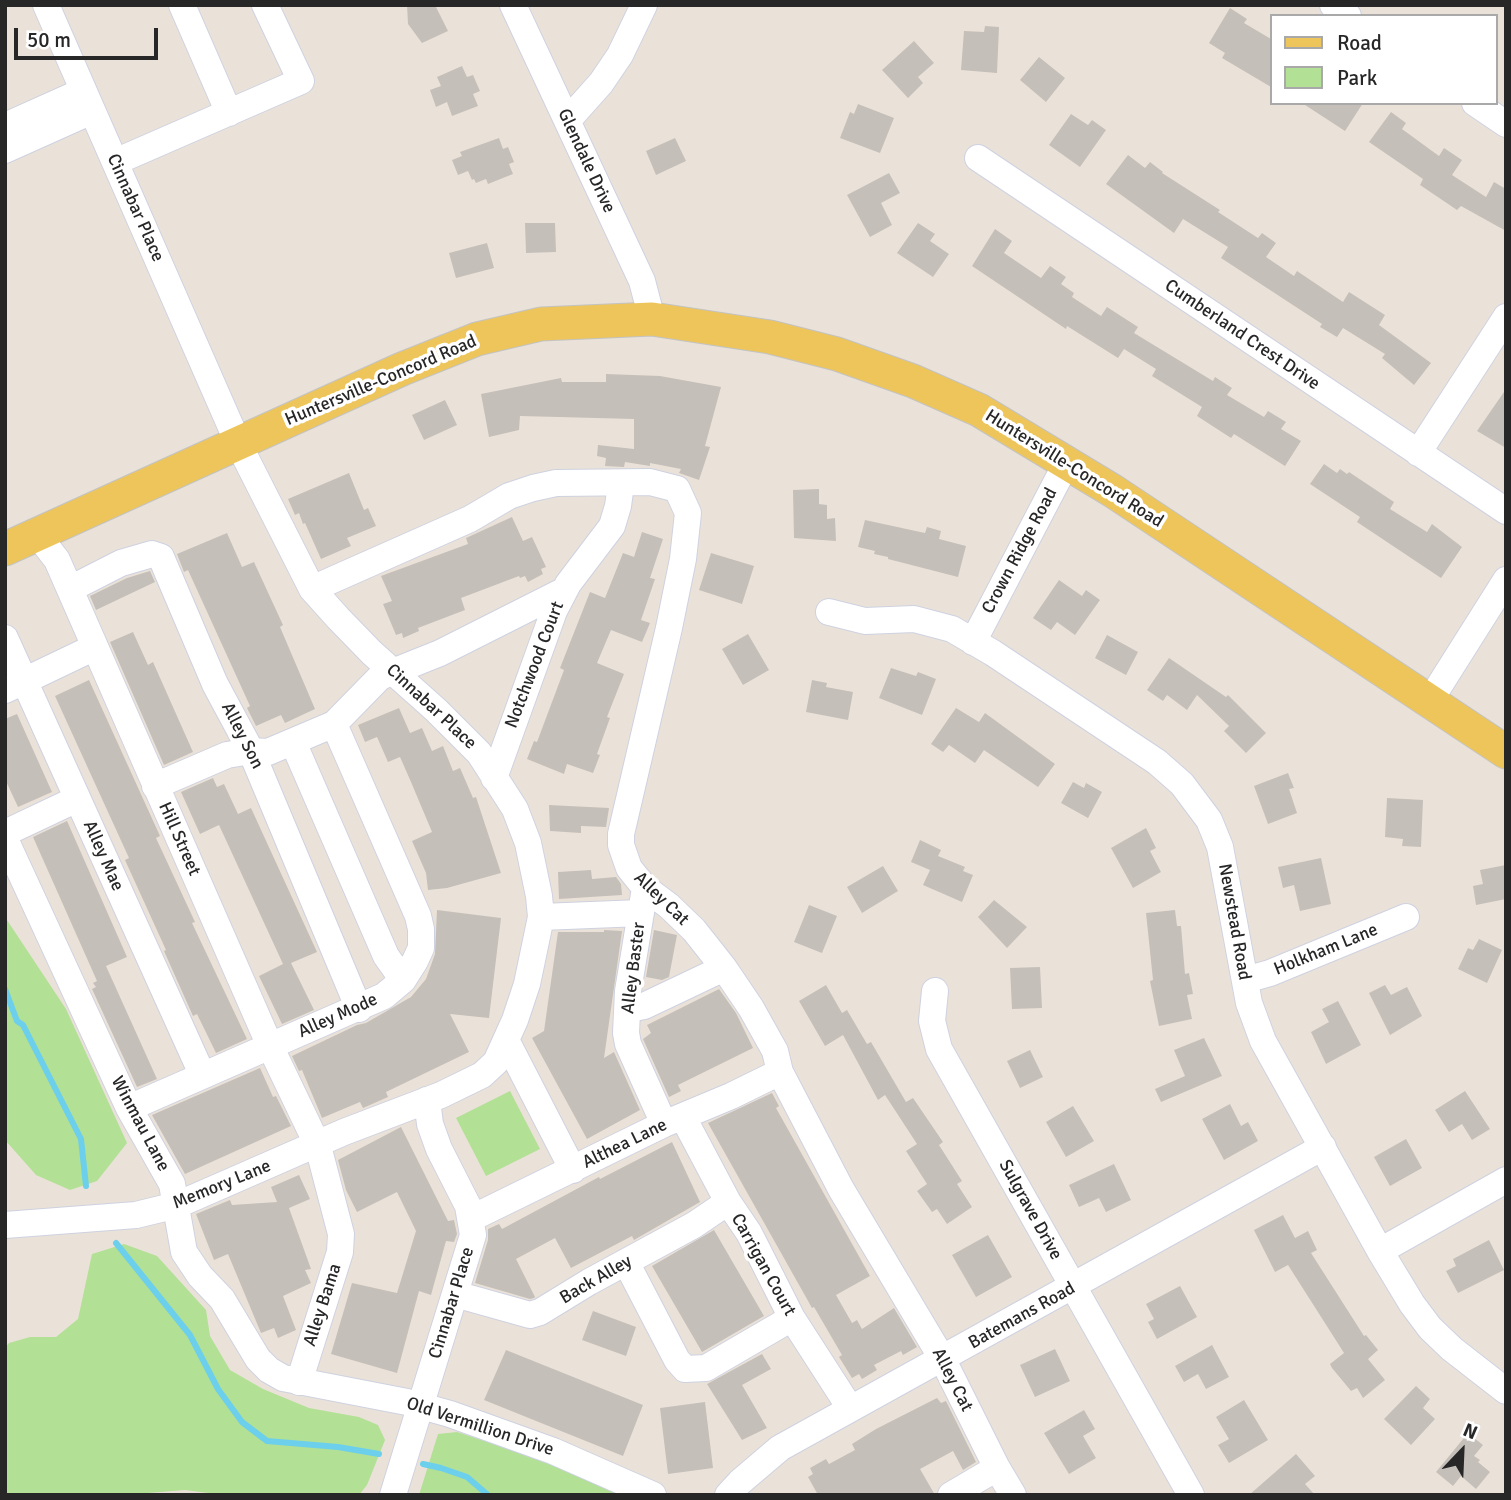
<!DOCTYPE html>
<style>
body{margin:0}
#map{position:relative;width:1511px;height:1500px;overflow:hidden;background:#eae2d9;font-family:Signika,sans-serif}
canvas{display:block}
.frame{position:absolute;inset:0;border:7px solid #272727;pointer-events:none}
.legend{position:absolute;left:1270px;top:14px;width:228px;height:91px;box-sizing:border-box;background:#fff;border:2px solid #a9a9a9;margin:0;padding:9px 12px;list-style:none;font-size:21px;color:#272727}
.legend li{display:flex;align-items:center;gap:14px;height:35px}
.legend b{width:35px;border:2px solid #a9a9a9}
.north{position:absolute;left:1427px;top:1416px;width:70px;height:70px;-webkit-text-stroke:5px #fff;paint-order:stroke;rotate:23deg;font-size:19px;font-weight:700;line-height:28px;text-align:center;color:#272727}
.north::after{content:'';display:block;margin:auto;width:24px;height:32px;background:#272727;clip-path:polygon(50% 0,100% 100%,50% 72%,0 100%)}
.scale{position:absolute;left:14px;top:28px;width:144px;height:32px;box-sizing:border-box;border:4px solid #272727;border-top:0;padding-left:9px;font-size:21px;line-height:24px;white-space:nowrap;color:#272727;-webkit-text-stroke:5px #fff;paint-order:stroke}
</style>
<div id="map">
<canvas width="1511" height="1500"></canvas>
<div class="frame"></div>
<ul class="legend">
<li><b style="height:9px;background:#edc55a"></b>Road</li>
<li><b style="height:19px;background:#b2e095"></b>Park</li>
</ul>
<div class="north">N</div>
<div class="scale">50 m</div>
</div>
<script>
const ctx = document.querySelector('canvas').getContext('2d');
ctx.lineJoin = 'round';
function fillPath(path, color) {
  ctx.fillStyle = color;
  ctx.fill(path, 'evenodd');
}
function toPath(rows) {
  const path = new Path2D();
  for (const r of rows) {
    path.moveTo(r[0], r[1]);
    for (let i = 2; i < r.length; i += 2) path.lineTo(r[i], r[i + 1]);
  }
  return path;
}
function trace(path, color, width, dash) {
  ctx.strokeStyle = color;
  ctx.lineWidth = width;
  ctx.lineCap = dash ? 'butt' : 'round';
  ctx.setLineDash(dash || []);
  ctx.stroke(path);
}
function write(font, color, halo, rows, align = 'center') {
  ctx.font = font + ' Signika,sans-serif';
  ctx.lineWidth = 7;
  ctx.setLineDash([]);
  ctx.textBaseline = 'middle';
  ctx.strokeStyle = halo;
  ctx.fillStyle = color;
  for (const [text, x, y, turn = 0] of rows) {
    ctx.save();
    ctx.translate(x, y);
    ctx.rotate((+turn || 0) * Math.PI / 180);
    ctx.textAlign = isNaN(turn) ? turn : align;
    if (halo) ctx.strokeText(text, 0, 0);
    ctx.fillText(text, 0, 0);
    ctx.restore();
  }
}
fillPath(toPath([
 [5,917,66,1009,127,1143,97,1181,70,1190,36,1175,5,1140],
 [510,1091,540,1149,486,1176,456,1118],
 [124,1244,157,1256,206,1310,210,1336,230,1370,263,1389,309,1408,359,1417,378,1425,385,1440,367,1485,359,1495,225,1495,185,1490,123,1495,5,1495,5,1348,9,1343,30,1337,56,1337,78,1319,92,1254],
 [457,1432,568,1468,622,1495,419,1495,438,1434]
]), '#b2e095');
trace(toPath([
 [5,989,17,1021,23,1025,81,1139,86,1186],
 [116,1243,190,1335,218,1389,242,1422,267,1441,338,1447,379,1454],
 [423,1464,441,1468,467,1477,488,1495]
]), '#6ccfec', 6);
fillPath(toPath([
 [407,5,435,5,448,31,422,43,408,24],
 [1230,8,1247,19,1244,23,1271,39,1271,87,1222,58,1225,53,1209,43],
 [985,26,999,27,997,73,961,70,964,31,984,32],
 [914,41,934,63,918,77,923,83,908,98,882,70],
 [1039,57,1065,78,1046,102,1020,80],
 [462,66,467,77,473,75,480,91,473,94,478,106,452,116,447,102,436,107,430,90,441,86,437,77],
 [1302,103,1363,103,1345,131],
 [858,104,894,118,880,153,840,138,850,112,854,114],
 [1391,112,1406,123,1402,129,1439,156,1444,148,1462,160,1452,175,1486,197,1494,182,1506,189,1506,231,1461,206,1457,210,1420,185,1423,179,1369,142],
 [1071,114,1088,125,1092,120,1106,130,1080,167,1049,145],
 [499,138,503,149,508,147,514,162,509,164,513,174,488,184,486,179,476,183,474,179,472,180,468,171,458,175,452,160,462,156,460,152],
 [675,138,686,161,656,175,646,151],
 [1128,155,1145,168,1150,162,1163,172,1162,173,1220,210,1218,212,1258,238,1262,233,1276,243,1266,257,1294,276,1297,271,1343,302,1349,292,1385,315,1379,325,1431,363,1414,385,1382,358,1385,354,1343,328,1337,337,1320,327,1322,324,1221,258,1228,247,1183,219,1174,233,1106,184],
 [889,173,900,193,881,203,892,225,870,237,847,195],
 [525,223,555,223,556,252,526,253],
 [918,223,935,234,930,241,949,254,933,277,897,253],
 [995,229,1012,241,1004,253,1041,278,1050,266,1066,277,1061,284,1074,293,1072,297,1101,316,1107,307,1138,327,1134,333,1213,381,1215,377,1232,388,1227,395,1264,417,1268,411,1286,422,1281,429,1301,441,1285,466,1234,434,1231,438,1197,416,1202,407,1152,376,1156,369,1124,349,1118,358,1067,326,1066,329,972,266],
 [487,243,494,268,456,278,449,253],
 [606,374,660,376,721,387,705,446,710,447,699,480,679,473,681,469,650,463,650,466,625,462,624,467,605,466,606,458,597,456,598,445,634,449,634,419,520,416,519,430,489,437,481,394,561,378,562,382,606,382],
 [1506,389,1506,448,1477,431],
 [445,400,457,425,424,440,412,415],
 [1324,464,1337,473,1340,469,1347,474,1349,472,1394,502,1390,509,1427,532,1432,524,1462,547,1441,578,1357,522,1360,517,1310,484],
 [349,473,364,510,368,508,376,526,347,538,351,546,321,559,305,523,303,524,299,513,295,515,288,499],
 [819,489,819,504,827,505,827,519,835,518,836,541,794,538,793,490],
 [512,517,523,541,532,537,546,567,541,569,543,574,528,582,525,576,520,578,519,576,461,598,465,610,418,628,419,631,403,638,402,633,396,635,383,604,392,601,381,576,468,544,466,538],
 [865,520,925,533,927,527,941,531,939,539,966,546,958,577,888,559,888,557,874,554,875,551,858,547],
 [642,532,663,539,650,578,655,579,641,620,650,623,642,642,611,630,597,663,624,674,607,717,610,718,597,754,600,755,593,773,567,764,564,774,527,759,534,741,537,742,564,670,560,668,590,592,605,598,623,553,634,557],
 [227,533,242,567,254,562,283,625,280,627,315,709,285,723,281,715,256,726,247,708,250,706,188,570,184,572,177,554],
 [711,553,754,566,742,604,699,590],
 [150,571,155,582,96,610,90,596,127,578],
 [1059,580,1082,596,1086,590,1100,600,1075,635,1057,622,1051,630,1033,618],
 [133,632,148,665,153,662,193,752,164,765,110,642],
 [748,634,769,670,743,685,722,649],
 [1107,635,1138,652,1126,675,1095,658],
 [1169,658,1226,697,1228,695,1266,733,1246,753,1224,731,1229,726,1197,695,1187,710,1167,695,1163,701,1147,690],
 [891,668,916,676,918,672,936,679,922,715,879,698],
 [89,680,160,836,156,838,195,922,192,923,247,1039,216,1053,197,1014,193,1016,164,951,166,950,125,860,129,858,55,696],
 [812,680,827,683,826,687,853,692,848,720,806,712],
 [399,708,410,733,422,728,432,751,443,746,453,771,460,768,473,798,476,797,501,873,447,888,428,890,426,873,412,841,432,832,411,782,400,757,388,762,377,737,365,742,358,725],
 [956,708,979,722,985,713,1055,764,1038,787,984,750,975,763,949,745,943,752,931,744],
 [17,714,52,792,18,807,5,779,5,719],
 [1288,773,1294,788,1289,789,1297,813,1268,824,1254,786],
 [213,778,217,787,224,784,238,814,251,808,317,952,291,963,314,1010,282,1024,259,976,283,964,219,825,200,834,181,792],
 [1073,782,1084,788,1086,783,1102,792,1088,818,1061,803],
 [1387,798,1423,800,1421,847,1402,846,1403,839,1385,837],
 [549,805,609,808,606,827,581,826,581,833,550,831],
 [67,821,127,957,106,966,157,1079,137,1087,92,989,96,987,93,983,97,981,33,837],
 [1146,828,1156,848,1150,851,1161,872,1133,888,1111,848],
 [920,840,941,850,938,856,965,867,963,871,973,875,962,902,923,885,930,870,911,862],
 [1321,858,1331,904,1300,911,1294,885,1283,888,1278,867],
 [1506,865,1506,899,1476,905,1473,886,1483,884,1480,870],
 [883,866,898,891,862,913,847,887],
 [591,870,592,879,616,877,621,884,622,895,559,899,558,872],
 [994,900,1027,927,1007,948,978,917],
 [809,905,837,916,822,953,794,942],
 [437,910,501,918,489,1018,450,1014,469,1052,386,1092,388,1097,363,1108,360,1102,322,1118,302,1070,299,1071,292,1056,357,1025,366,1023,411,997,426,979,435,954],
 [1175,910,1177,926,1181,926,1185,974,1189,973,1193,994,1187,995,1192,1019,1159,1026,1150,981,1153,980,1146,913],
 [604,930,622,931,604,1058,614,1052,640,1110,587,1139,532,1038,544,1031,558,932,604,932],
 [654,930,677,935,669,977,662,980,646,977],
 [1479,939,1502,950,1487,983,1458,969,1468,948,1473,950],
 [1040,967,1042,1008,1012,1009,1010,968],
 [826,985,842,1013,847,1010,867,1044,871,1042,906,1102,913,1098,943,1142,939,1145,962,1181,957,1184,972,1207,947,1224,937,1209,932,1212,917,1191,927,1184,906,1151,917,1144,885,1095,878,1100,843,1035,825,1046,799,1001],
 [1385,985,1391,995,1407,987,1422,1016,1390,1035,1369,993],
 [719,989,736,1013,753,1048,678,1085,681,1091,669,1097,643,1039,651,1033,647,1025],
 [1338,1001,1361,1045,1326,1064,1311,1032,1329,1022,1322,1009],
 [1204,1038,1222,1076,1161,1102,1155,1089,1185,1076,1174,1050],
 [1030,1050,1043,1077,1020,1088,1007,1061],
 [260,1068,273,1097,276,1096,291,1126,185,1174,152,1115],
 [1465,1091,1490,1129,1472,1140,1462,1124,1449,1132,1435,1110],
 [772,1093,779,1106,776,1108,870,1276,836,1295,852,1323,857,1320,862,1329,894,1308,917,1347,903,1355,901,1351,874,1365,877,1370,862,1379,859,1374,852,1378,839,1357,842,1355,814,1307,812,1308,708,1123],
 [1230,1104,1241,1126,1248,1122,1258,1141,1224,1160,1202,1119],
 [1073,1106,1094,1141,1066,1157,1046,1122],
 [401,1127,448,1221,454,1220,457,1234,454,1242,446,1241,431,1295,419,1291,397,1373,331,1354,352,1283,397,1293,416,1231,397,1192,357,1212,346,1190,338,1160],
 [1406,1139,1422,1168,1390,1186,1374,1157],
 [672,1142,700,1202,634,1240,632,1236,571,1268,555,1238,516,1259,535,1297,534,1298,530,1299,475,1283,488,1240,488,1229,499,1224,502,1229,599,1177,600,1179],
 [1114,1164,1131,1200,1106,1212,1099,1198,1079,1207,1069,1185],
 [299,1175,310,1199,289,1208,311,1269,305,1270,311,1283,283,1296,296,1330,278,1338,274,1328,261,1333,228,1254,214,1260,196,1214,230,1200,232,1205,277,1202,271,1187],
 [1283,1215,1295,1238,1308,1231,1317,1250,1311,1253,1364,1336,1366,1335,1378,1350,1368,1359,1385,1380,1363,1398,1357,1388,1351,1391,1332,1368,1330,1364,1344,1353,1288,1265,1275,1272,1254,1230],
 [714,1230,764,1316,702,1352,652,1266],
 [988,1235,1012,1277,976,1297,952,1255],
 [1489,1240,1504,1270,1458,1293,1446,1271,1456,1266,1453,1259],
 [1180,1286,1197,1317,1157,1339,1148,1322,1154,1319,1146,1304],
 [593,1311,636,1327,626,1356,582,1340],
 [1212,1345,1229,1377,1206,1389,1198,1374,1184,1382,1175,1366],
 [1055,1349,1070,1381,1035,1397,1020,1365],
 [506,1350,643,1405,623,1456,484,1400],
 [762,1354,771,1369,742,1385,767,1428,742,1440,707,1384],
 [1416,1386,1430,1399,1423,1408,1435,1419,1411,1445,1384,1419],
 [937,1398,941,1403,946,1401,976,1462,963,1470,953,1451,920,1469,935,1495,818,1495,808,1477,813,1474,810,1468,826,1459,829,1464,855,1450,852,1444,876,1429],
 [1244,1400,1268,1440,1229,1463,1218,1445,1229,1439,1216,1417],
 [705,1402,713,1468,668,1474,660,1408],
 [1084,1410,1095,1429,1083,1436,1096,1458,1069,1474,1044,1433],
 [1468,1433,1483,1445,1474,1456,1480,1460,1478,1462,1490,1472,1476,1489,1461,1476,1453,1486,1436,1472],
 [1296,1454,1315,1476,1305,1484,1315,1495,1249,1495]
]), '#c5bfb9');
const minor = toPath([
 [182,5,229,113],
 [513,5,642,281,652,319],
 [1333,5,1348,16],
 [1475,103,1506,124],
 [568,120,601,83,620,55,644,5],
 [5,126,83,91],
 [5,150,92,111],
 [978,158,1506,511],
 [115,162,301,81,265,5],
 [1418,453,1506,317],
 [37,534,57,560,270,1046,318,1146,341,1234,340,1252,299,1382],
 [70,589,121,563,152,554,161,557,215,684,251,751,359,1009],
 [312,589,470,519,509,496,533,488,556,483,650,482,677,489,688,513,683,559,669,628,621,834,621,845,629,868,645,888,669,906,694,930,724,968,751,1008,775,1051,780,1072,841,1189,943,1360,997,1468,1013,1495],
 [829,612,865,621,914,619,952,629,993,653,1157,762,1182,784,1209,820,1220,847,1249,1003,1263,1041,1380,1251,1412,1304,1430,1328,1452,1349,1506,1391],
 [5,638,202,1074],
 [973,642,1067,462],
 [5,690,95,647],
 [1429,702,1506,580],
 [293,742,386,956,403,980],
 [494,778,554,611,568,584,612,526,618,506,621,484],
 [155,786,227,755,251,751,268,752,334,724,380,677,440,653,563,591],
 [5,833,77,799],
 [5,839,129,1108,172,1184,184,1252,200,1276,222,1299,258,1359,269,1370,283,1378,407,1402,450,1414,553,1451,653,1495],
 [645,888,628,991,626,1033,628,1044,664,1124],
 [541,917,641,913],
 [1245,980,1270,973,1406,917],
 [935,991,932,1021,939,1049,1191,1495],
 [629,1009,644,1006,724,968],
 [506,1040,573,1170],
 [129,1108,384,996,403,980,415,961,421,948,421,929,418,916,334,724],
 [683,1117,728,1202,749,1233,792,1318,850,1408],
 [472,1218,664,1124,731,1096,780,1072],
 [5,1225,136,1215,177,1205,344,1132,441,1095,482,1075,496,1062,515,1020,527,984,541,917,539,896,528,843,515,809,479,753,436,710,372,653,338,618,312,589,238,443,46,5],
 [1380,1251,1506,1180],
 [626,1262,677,1360,685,1369,706,1368,792,1318],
 [455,1294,530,1315,540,1312,589,1282,694,1225,728,1202],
 [393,1495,473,1235,468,1206,439,1149,430,1124,427,1100],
 [728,1495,740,1482,780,1448,1323,1147],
 [951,1495,997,1468]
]);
const major = toPath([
 [5,549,402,369,477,339,541,324,652,319,770,337,837,354,913,381,979,410,1113,491,1506,752]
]);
trace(minor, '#ced2e0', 28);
trace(major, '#c3c3c3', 35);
trace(minor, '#fff', 26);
trace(major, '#edc55a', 33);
write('18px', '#272727', '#fff', [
 ["Glendale Drive",586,161,65],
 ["Cinnabar Place",135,208,66],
 ["Cumberland Crest Drive",1242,335,34],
 ["Huntersville-Concord Road",381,381,-23],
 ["Huntersville-Concord Road",1074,469,32],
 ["Crown Ridge Road",1020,551,-62],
 ["Notchwood Court",535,665,-69],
 ["Cinnabar Place",431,707,43],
 ["Alley Son",242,736,63],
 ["Hill Street",179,839,66],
 ["Alley Mae",103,856,66],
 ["Alley Cat",661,899,44],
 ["Newstead Road",1234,922,80],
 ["Holkham Lane",1326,950,-22],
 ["Alley Baster",634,968,-83],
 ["Alley Mode",338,1016,-24],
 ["Winmau Lane",140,1124,62],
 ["Althea Lane",625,1144,-26],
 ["Memory Lane",222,1185,-22],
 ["Sulgrave Drive",1030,1210,61],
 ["Carrigan Court",763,1265,61],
 ["Back Alley",596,1280,-30],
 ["Cinnabar Place",452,1303,-73],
 ["Alley Bama",323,1305,-72],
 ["Batemans Road",1022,1316,-29],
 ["Alley Cat",952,1380,63],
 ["Old Vermillion Drive",480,1427,18]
]);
</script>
